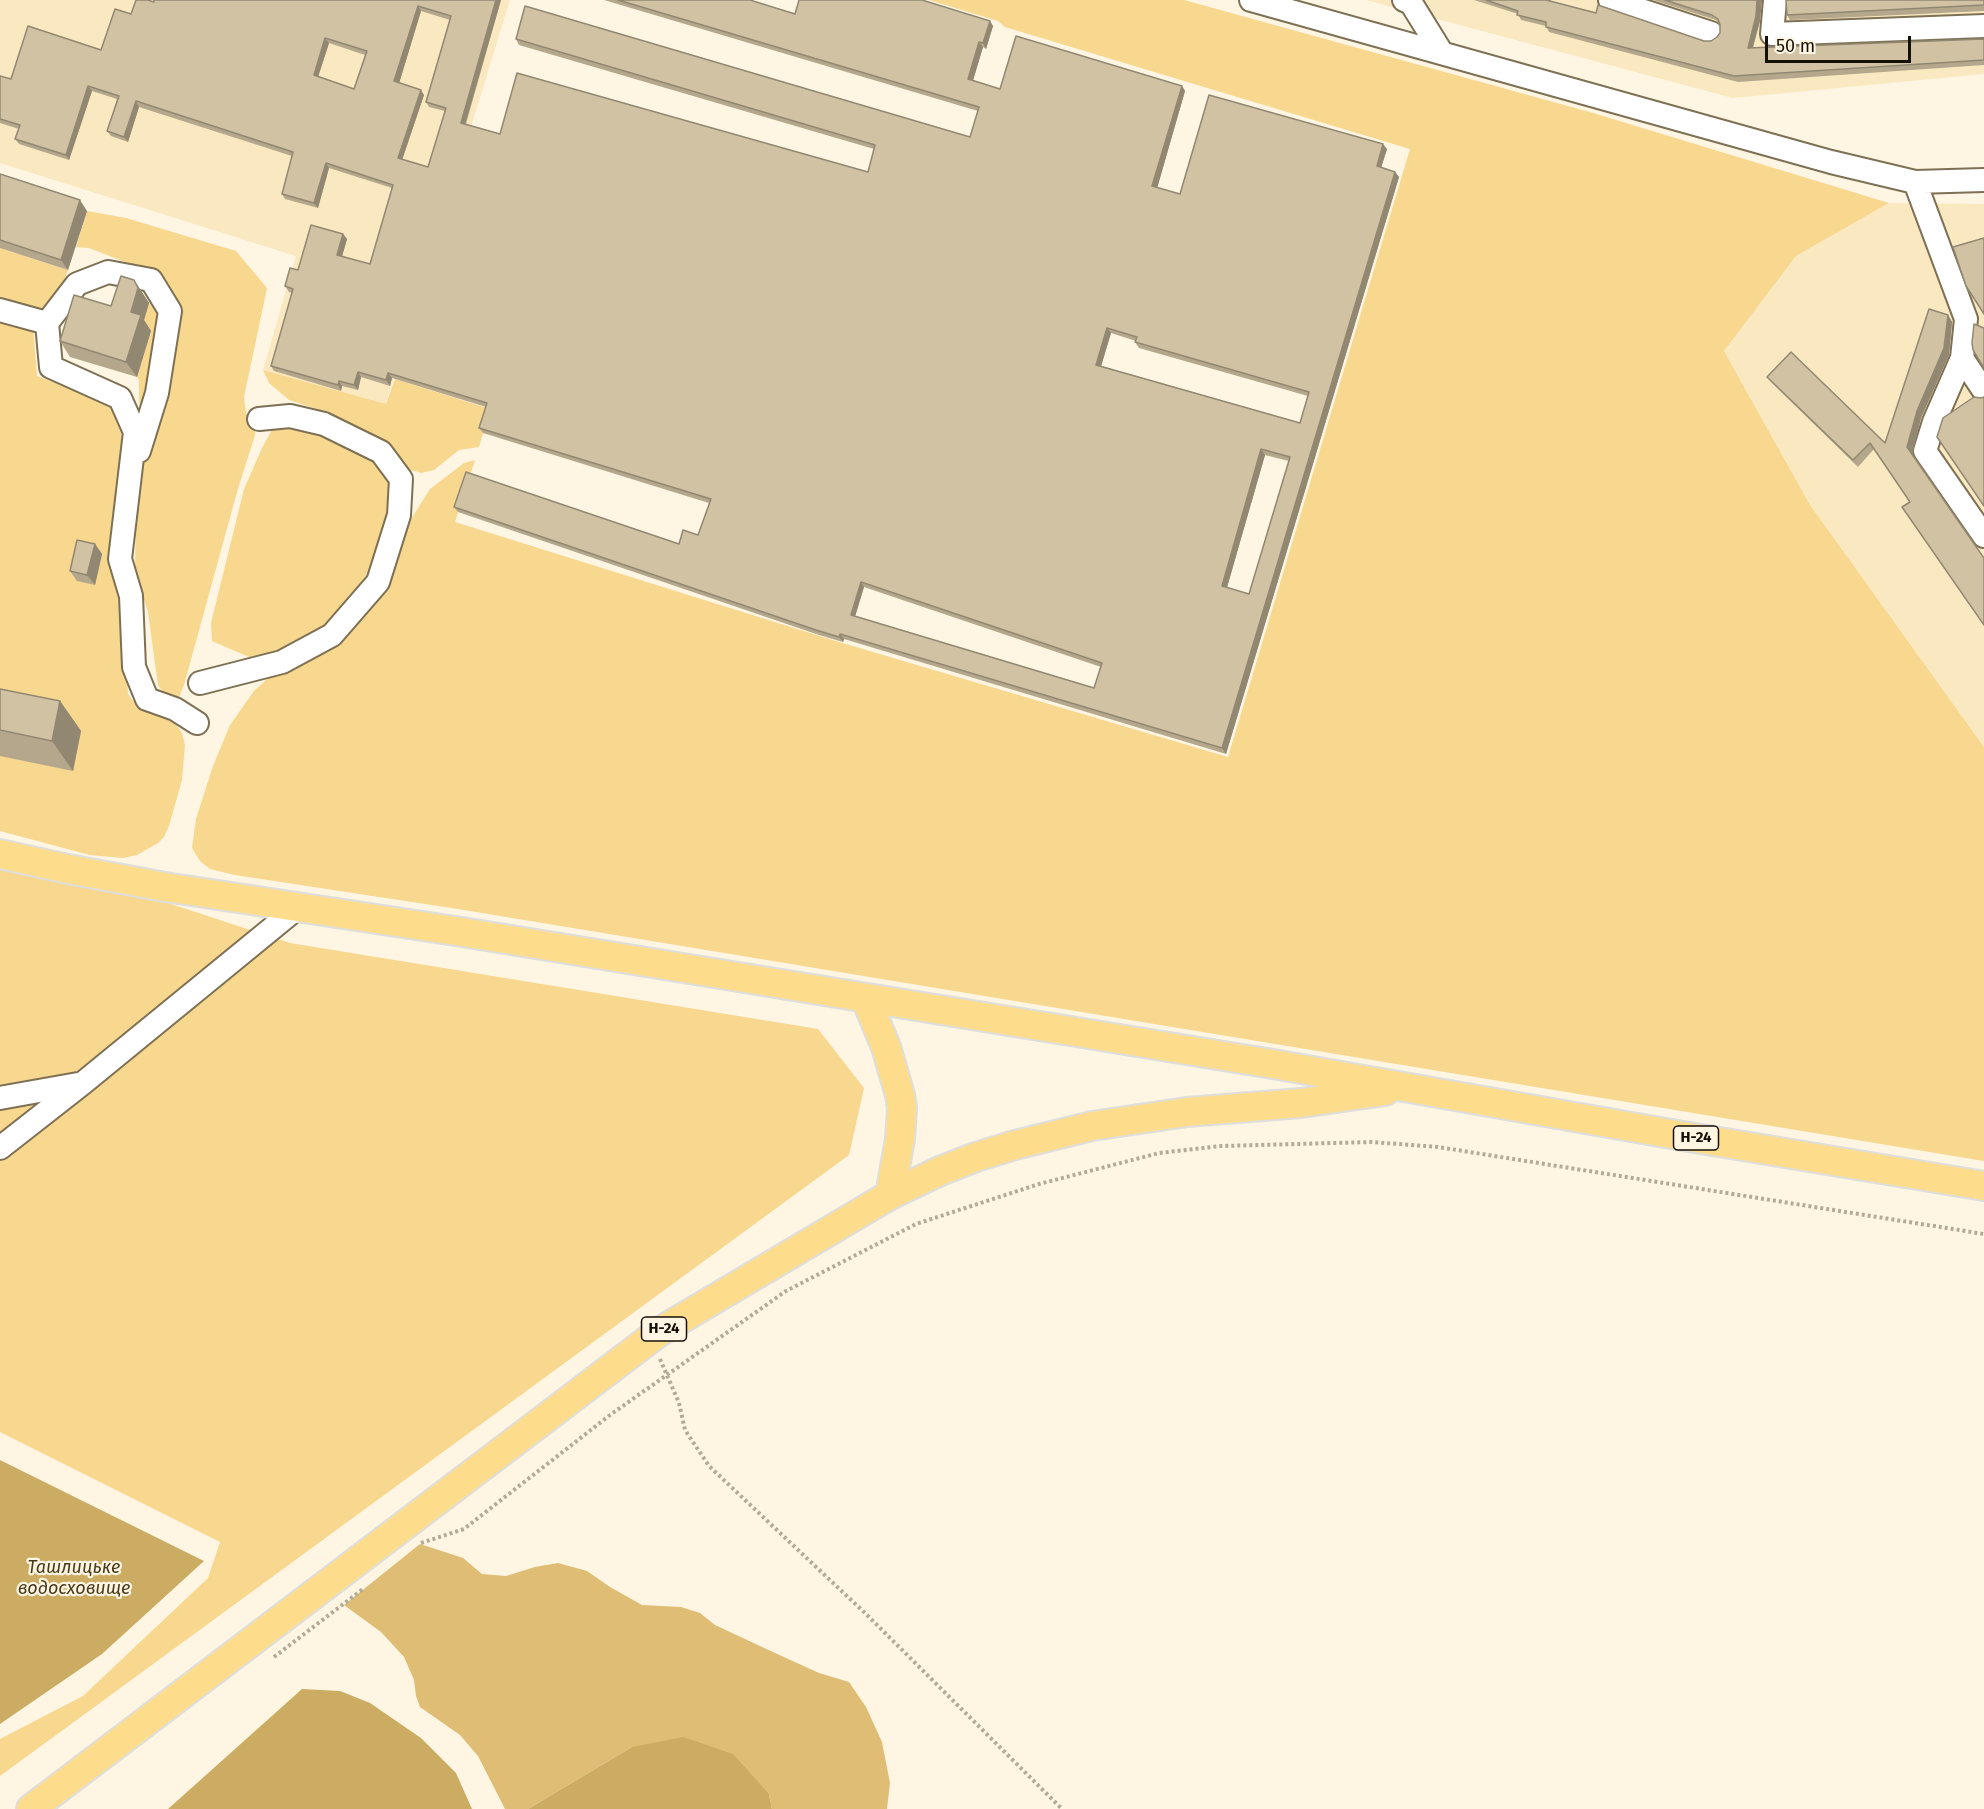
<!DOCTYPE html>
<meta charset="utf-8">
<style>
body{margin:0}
#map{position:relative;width:1984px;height:1809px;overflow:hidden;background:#fef5e2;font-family:"Fira Sans",sans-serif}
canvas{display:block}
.scale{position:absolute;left:1765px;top:36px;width:146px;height:27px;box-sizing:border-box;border:3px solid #151005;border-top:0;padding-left:8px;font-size:18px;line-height:21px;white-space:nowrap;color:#151005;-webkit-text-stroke:4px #fef5e2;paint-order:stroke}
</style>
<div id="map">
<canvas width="1984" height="1809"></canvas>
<div class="scale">50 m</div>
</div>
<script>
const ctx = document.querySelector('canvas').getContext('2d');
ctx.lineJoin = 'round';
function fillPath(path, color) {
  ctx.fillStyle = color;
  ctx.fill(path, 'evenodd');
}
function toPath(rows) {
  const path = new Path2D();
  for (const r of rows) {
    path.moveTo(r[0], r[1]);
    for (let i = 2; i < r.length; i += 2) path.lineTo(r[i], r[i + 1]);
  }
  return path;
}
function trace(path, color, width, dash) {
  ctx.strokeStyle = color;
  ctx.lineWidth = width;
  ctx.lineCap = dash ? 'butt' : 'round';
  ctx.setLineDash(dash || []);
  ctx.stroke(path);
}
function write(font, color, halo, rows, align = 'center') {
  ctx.font = font + ' "Fira Sans",sans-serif';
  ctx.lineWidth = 4.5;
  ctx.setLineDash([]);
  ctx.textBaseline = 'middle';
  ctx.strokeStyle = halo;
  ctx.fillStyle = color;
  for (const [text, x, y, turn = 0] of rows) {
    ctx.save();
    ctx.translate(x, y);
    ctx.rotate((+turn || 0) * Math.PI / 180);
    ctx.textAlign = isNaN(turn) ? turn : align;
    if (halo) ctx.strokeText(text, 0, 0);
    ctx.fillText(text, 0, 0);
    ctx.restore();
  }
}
fillPath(toPath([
 [0,0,510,0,386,404,263,370,296,256,0,163],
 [1366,0,1984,0,1984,74,1733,98],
 [1889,203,1984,204,1984,747,1810,505,1724,351,1796,256]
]), '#fae8c1');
fillPath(toPath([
 [929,0,1184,0,1593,113,1889,203,1796,256,1724,351,1810,505,1984,747,1984,1161,458,909,235,875,210,869,200,861,192,848,196,819,213,766,230,725,254,691,266,680,295,662,395,560,408,524,430,489,464,463,475,460,455,522,829,639,1228,757,1410,149,1005,27,998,21],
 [87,211,126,218,236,251,267,288,244,397,246,414,255,429,255,435,237,492,184,685,178,700,173,700,162,691,158,685,148,612,135,570,136,519,145,451,139,398,139,381,137,377,151,331,141,327,151,297,138,267,89,248,76,247],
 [0,248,68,270,60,294,54,303,37,310,0,297],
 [0,313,33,327,37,376,108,403,115,410,126,432,111,540,112,554,124,603,128,694,132,700,154,711,176,725,182,733,185,745,182,780,169,826,164,837,158,843,137,855,123,858,90,855,0,831],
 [263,370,386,404,395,379,490,409,479,447,459,450,434,470,421,473,405,468,348,425,317,409,289,400,269,383],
 [275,424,301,424,369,458,380,466,393,484,387,534,357,593,318,636,256,660,212,641,211,623,244,489,262,448],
 [0,866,168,903,290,943,818,1029,864,1088,849,1155,0,1776,0,1739,83,1696,208,1578,220,1542,0,1432]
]), '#f8d78e');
fillPath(toPath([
 [420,1544,463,1558,482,1574,506,1576,535,1567,558,1563,587,1571,610,1587,642,1605,681,1607,700,1613,715,1625,775,1653,819,1673,849,1682,866,1707,882,1742,890,1783,887,1809,772,1809,769,1794,632,1747,528,1809,505,1809,478,1756,460,1735,420,1707,416,1696,414,1680,404,1657,381,1632,344,1605]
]), '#dfbd74');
fillPath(toPath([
 [0,1460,204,1561,102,1654,0,1724],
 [302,1689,340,1691,370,1703,421,1738,456,1773,472,1809,168,1809],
 [683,1737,733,1754,769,1794,772,1809,528,1809,632,1747]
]), '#ccac63');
const minor = toPath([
 [1251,0,1831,162,1915,182,1984,180],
 [1404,0,1411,3,1442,53],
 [1610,0,1711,33],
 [1775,0,1772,34,1984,26],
 [1915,182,1966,319,1962,358,1984,391],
 [0,310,47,323,51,367,120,398,135,432,120,559,131,596,134,667,147,699,175,709,197,723],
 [47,323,77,284,108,272,151,280,170,311,157,393,139,451],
 [1962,358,1934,422,1925,451,1984,536],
 [200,683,282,662,332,635,378,582,399,515,401,479,381,452,324,424,290,416,259,419],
 [0,1098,78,1084],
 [0,1148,83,1083,297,908]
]);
const major = toPath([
 [0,854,68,869,165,887,462,932,1273,1064,1677,1135,1984,1186],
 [866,999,886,1047,900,1095,902,1108,900,1139,890,1195],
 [31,1809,659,1332,890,1195,940,1171,976,1157,1015,1145,1092,1126,1187,1112,1301,1103,1385,1091]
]);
trace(minor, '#7d7054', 26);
trace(major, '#dededc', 32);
trace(toPath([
 [660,1359,679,1403,685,1430,709,1466,866,1614,1062,1809],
 [421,1543,464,1529,610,1415,786,1291,916,1224,1039,1184,1159,1153,1221,1146,1372,1142,1438,1147,1984,1234],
 [274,1657,363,1589]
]), '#b3ab9a', 4, [3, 3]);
trace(minor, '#fff', 22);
trace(major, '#fddd8c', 28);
fillPath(toPath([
 [501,0,466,124,500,134,868,172,874,149,519,45,516,39,970,137,978,111,604,0,750,0,795,14,990,21,993,26,986,49,983,47,973,80,1000,89,1182,86,1185,91,1157,188,1180,194,1387,149,1381,168,1395,172,1399,177,1226,754,844,639,843,642,819,635,458,512,454,507,679,544,698,535,709,503,483,433,479,428,486,407,392,378,390,386,361,377,358,390,342,386,341,391,274,371,271,366,292,293,289,292,285,286,298,270,343,234,347,239,342,256,370,264,392,188,329,168,318,208,285,199,282,194,292,156,139,107,128,142,111,136,107,131,117,99,92,91,69,160,19,144,15,139,19,129,0,123,0,76,11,79,101,50,131,14,154,2],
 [421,11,450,20,426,102,429,107,445,111,428,167,402,160,424,95,399,83],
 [329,43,365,55,354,89,318,77],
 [1111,333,1136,341,1135,342,1139,348,1308,396,1300,423,1101,366],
 [1265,455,1289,461,1249,594,1227,587],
 [864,587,1101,667,1094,688,855,616],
 [1474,0,1551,0,1551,1,1704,41,1711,41,1717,37,1720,33,1720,25,1716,20,1653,0,1762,0,1760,21,1753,48,1984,39,1984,65,1738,82,1549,32,1546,26,1521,20,1518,14],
 [1984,0,1984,11,1790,20,1787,15],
 [0,174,87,211,68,270,0,248],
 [134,280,149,303,144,320,151,331,137,377,70,357,60,341,111,306],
 [1948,315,1952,322,1949,355,1921,418,1912,454,1910,502,1874,449,1858,467,1772,383,1767,377,1885,443],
 [95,544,102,554,95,585,77,581,70,571],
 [0,689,60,701,81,731,73,771,0,756]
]), '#b4a78c');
fillPath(toPath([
 [496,0,501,0,464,128,461,123],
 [1757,0,1762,0,1760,21,1751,53,1748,48],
 [418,6,421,11,398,87,394,81],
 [990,21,993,26,986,49,983,43],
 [325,38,329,43,317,80,314,75],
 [979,42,983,47,972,84,968,79],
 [88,86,92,91,69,160,66,155],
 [1182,86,1185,91,1156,192,1152,186],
 [421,90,424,95,401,163,398,158],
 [136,101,139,107,128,142,124,137],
 [1383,144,1387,149,1380,171,1377,166],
 [326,163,329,168,318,208,314,203],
 [1395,172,1399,177,1226,754,1222,748],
 [80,200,87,211,68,270,61,260],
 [343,234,347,239,341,260,337,255],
 [134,280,149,303,144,320,151,331,137,377,126,362],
 [1948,315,1952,322,1949,355,1921,418,1912,454,1907,447,1917,411],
 [1107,328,1111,333,1100,370,1096,365],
 [358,372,361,377,358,390,354,385],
 [388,373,392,378,390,386,386,380],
 [339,381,342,386,341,391,338,385],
 [1261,449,1265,455,1226,591,1222,586],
 [95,544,102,554,95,585,87,575],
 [861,582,864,587,854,620,851,615],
 [840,634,844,639,843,642,839,637],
 [60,701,81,731,73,771,52,741]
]), '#928872');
const building = toPath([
 [136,0,148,0,154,2,154,0,496,0,461,123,500,134,517,73,868,172,875,145,516,39,525,6,970,137,979,107,618,0,750,0,795,14,799,0,922,0,990,21,983,43,979,42,968,79,1000,89,1016,36,1182,86,1152,186,1180,194,1209,95,1383,144,1377,166,1395,172,1222,748,840,634,839,637,816,630,454,507,466,472,679,544,683,530,698,535,711,499,479,428,487,403,388,373,386,380,358,372,354,385,339,381,338,385,271,366,293,289,285,286,290,268,298,270,311,225,343,234,337,255,370,264,393,185,326,163,314,203,282,194,293,152,136,101,124,137,107,131,119,96,88,86,66,155,15,139,20,125,0,119,0,76,11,79,28,26,101,50,115,9,131,14,136,0],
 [418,6,451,16,426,102,446,108,428,167,398,158,421,90,394,81,418,6],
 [325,38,367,51,354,89,314,75,325,38],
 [1107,328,1137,337,1135,342,1309,392,1300,423,1096,365,1107,328],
 [1261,449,1290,457,1249,594,1222,586,1261,449],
 [861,582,1102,663,1094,688,851,615,861,582],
 [1486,0,1546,0,1596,13,1598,5,1704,41,1711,41,1717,37,1720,33,1720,25,1718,19,1712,15,1665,0,1757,0,1756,16,1748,48,1984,39,1984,60,1734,76,1546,27,1546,22,1517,15,1518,11,1486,0],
 [1786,0,1984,0,1984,5,1787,15,1786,0],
 [0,174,80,200,61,260,0,240,0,174],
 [1984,238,1984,314,1966,286,1953,247,1984,238],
 [121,276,134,280,138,288,131,312,141,315,126,362,60,341,74,295,111,306,121,276],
 [1929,309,1948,315,1944,348,1917,411,1907,447,1984,558,1984,625,1902,507,1910,502,1870,443,1853,460,1767,377,1791,352,1885,443,1929,309],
 [1974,324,1984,328,1984,368,1973,350,1972,343,1974,324],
 [1974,397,1981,398,1984,397,1984,506,1937,437,1943,418,1974,397],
 [77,540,95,544,87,575,70,571,77,540],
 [0,689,60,701,52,741,0,730,0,689]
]);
fillPath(building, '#d1c2a3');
trace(building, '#928872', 1.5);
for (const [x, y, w] of [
 [1696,1138,45],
 [664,1329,45]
]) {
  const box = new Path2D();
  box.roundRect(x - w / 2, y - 12, w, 24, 4.5);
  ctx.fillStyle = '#fef5e2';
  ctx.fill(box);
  trace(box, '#151005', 1.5);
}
write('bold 15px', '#151005', null, [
 ["Н-24",1696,1138],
 ["Н-24",664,1329]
]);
write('italic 18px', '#493b1a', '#fef5e2', [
 ["Ташлицьке",74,1568],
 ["водосховище",74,1589]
]);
</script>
